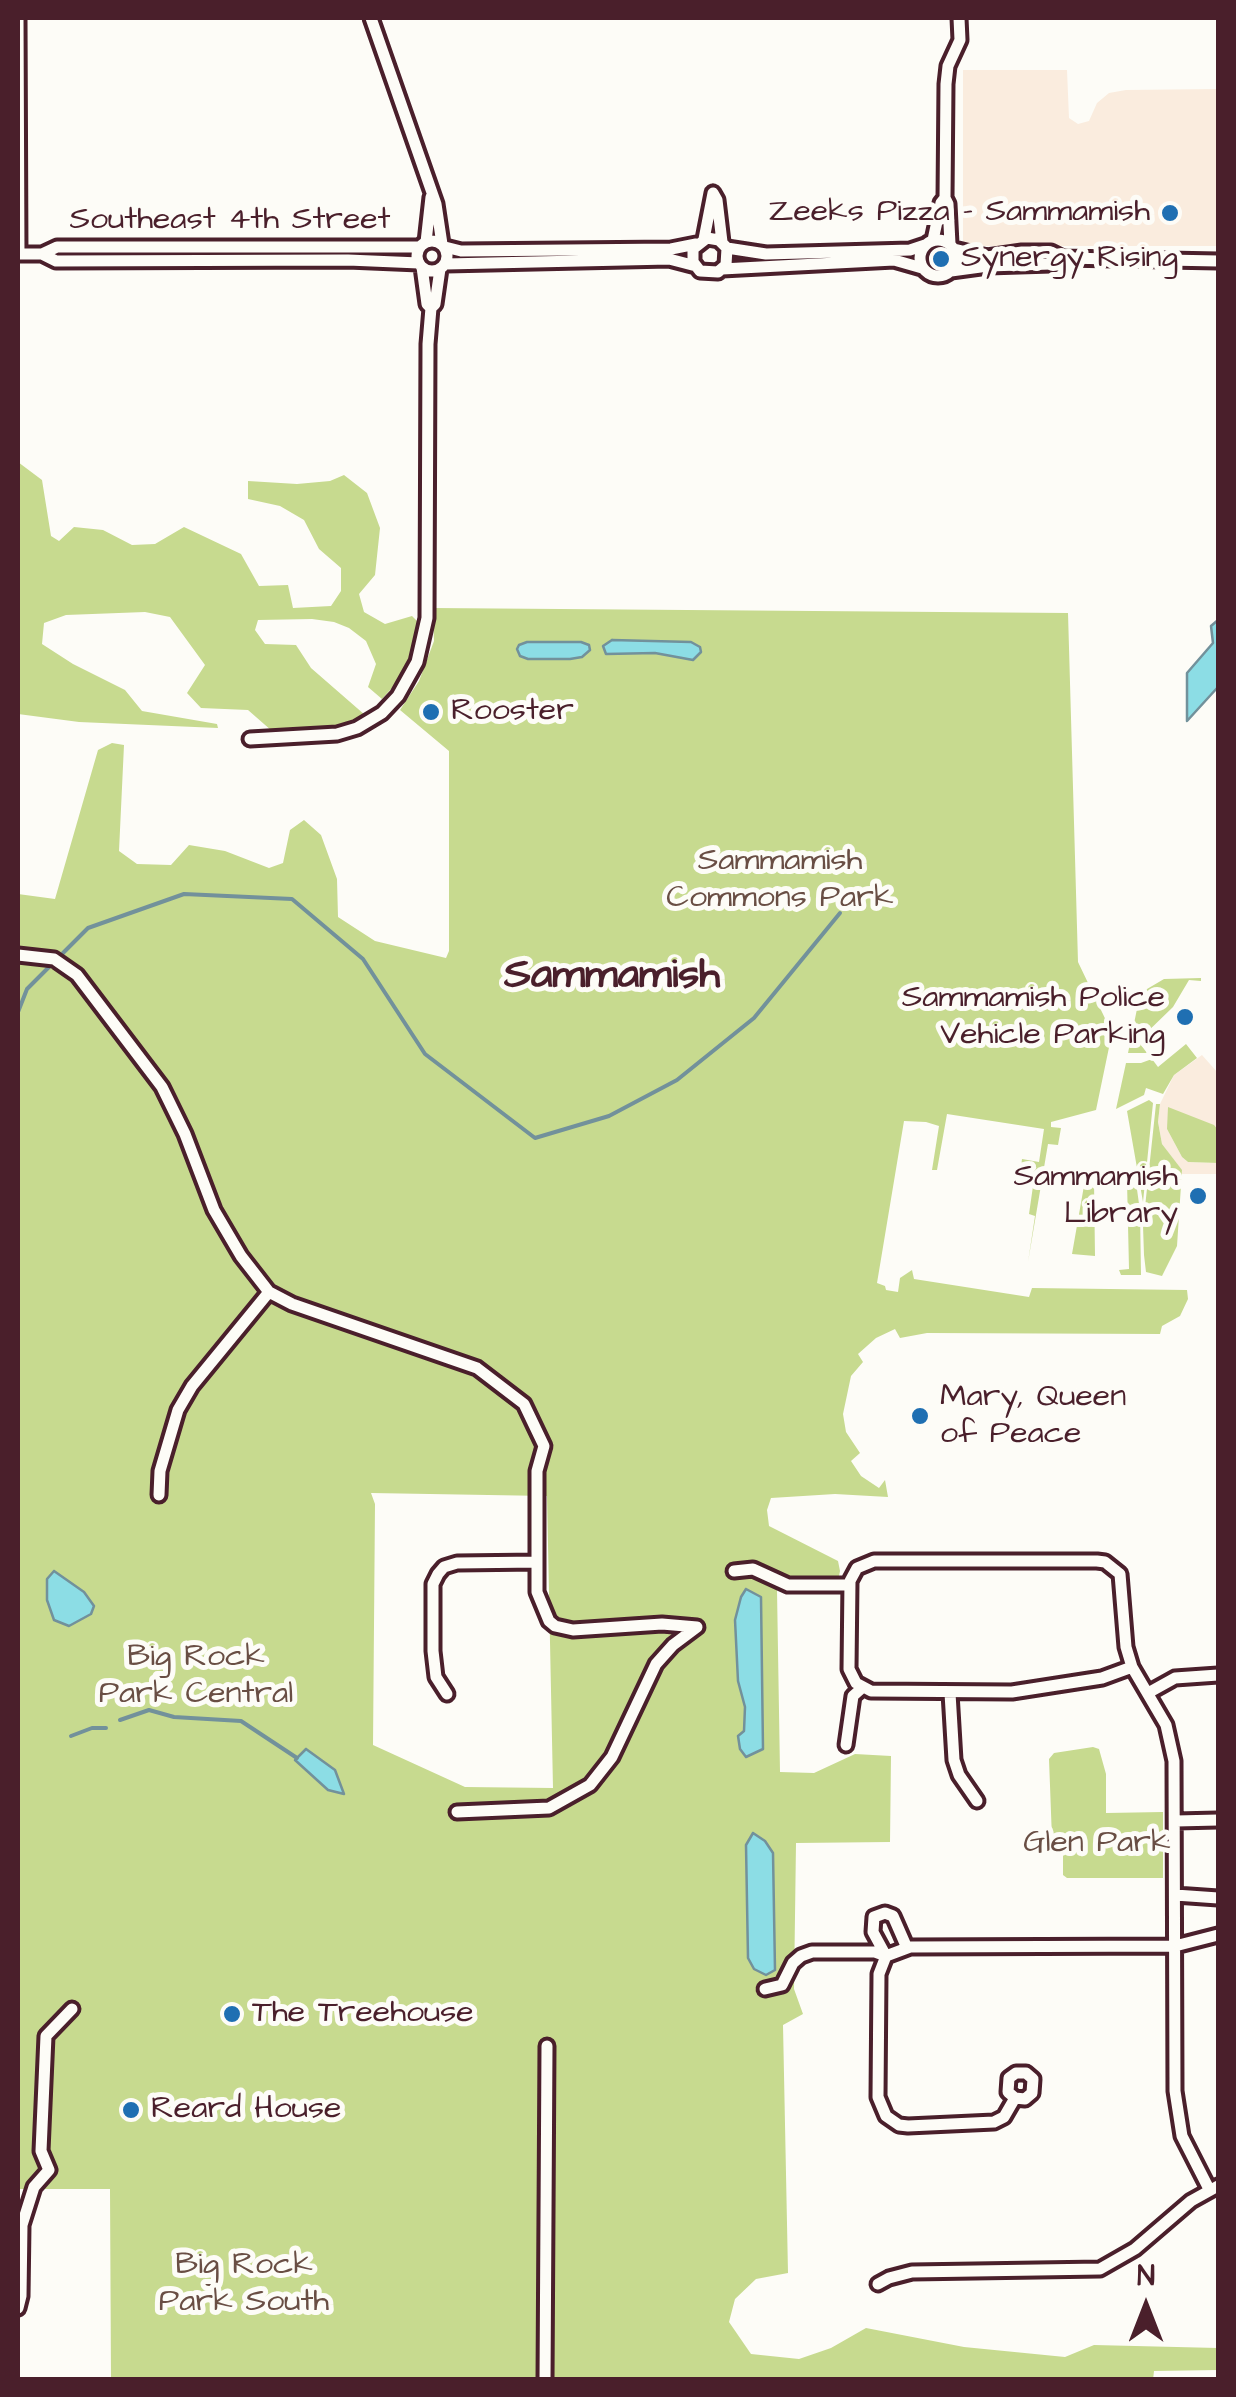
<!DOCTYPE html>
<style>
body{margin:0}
#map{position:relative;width:1236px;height:2397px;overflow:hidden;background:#fdfcf7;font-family:"Architects Daughter",sans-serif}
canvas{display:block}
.frame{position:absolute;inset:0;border:20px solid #4a1f2b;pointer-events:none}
.north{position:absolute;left:1096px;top:2257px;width:100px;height:100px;-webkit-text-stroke:8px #fdfcf7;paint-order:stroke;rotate:0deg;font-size:28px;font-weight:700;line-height:40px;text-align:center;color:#4a1f2b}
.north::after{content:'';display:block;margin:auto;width:35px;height:45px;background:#4a1f2b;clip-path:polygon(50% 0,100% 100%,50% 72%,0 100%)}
</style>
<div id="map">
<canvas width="1236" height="2397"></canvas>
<div class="frame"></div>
<div class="north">N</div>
</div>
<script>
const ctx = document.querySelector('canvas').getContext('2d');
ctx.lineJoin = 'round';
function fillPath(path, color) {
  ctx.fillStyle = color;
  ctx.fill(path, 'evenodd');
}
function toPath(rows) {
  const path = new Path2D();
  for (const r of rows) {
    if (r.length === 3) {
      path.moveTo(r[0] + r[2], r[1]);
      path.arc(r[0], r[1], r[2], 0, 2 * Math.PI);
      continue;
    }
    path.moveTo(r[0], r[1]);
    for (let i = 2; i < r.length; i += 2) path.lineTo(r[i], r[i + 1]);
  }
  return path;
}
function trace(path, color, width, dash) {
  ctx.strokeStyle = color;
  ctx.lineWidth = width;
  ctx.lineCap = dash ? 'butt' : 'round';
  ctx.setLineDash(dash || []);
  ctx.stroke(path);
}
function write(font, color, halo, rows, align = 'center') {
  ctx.font = font + ' "Architects Daughter",sans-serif';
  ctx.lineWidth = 10;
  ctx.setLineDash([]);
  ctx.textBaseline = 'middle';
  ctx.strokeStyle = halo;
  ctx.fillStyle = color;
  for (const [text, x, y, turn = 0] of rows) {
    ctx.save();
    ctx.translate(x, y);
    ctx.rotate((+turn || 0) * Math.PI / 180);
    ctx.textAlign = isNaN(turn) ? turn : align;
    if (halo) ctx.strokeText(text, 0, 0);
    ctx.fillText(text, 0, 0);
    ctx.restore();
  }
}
fillPath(toPath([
 [963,70,1067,70,1069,118,1078,124,1089,121,1097,103,1109,93,1126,90,1218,89,1218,246,963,246],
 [1202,1055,1218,1073,1218,1130,1167,1129,1182,1157,1188,1162,1218,1163,1218,1174,1180,1174,1182,1171,1162,1144,1158,1122,1160,1104,1174,1075]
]), '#faecde');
fillPath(toPath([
 [18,462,42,480,51,536,59,541,74,527,103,530,132,545,155,544,184,527,241,554,259,586,288,585,293,608,331,606,341,591,341,568,319,549,304,520,280,506,248,499,248,481,297,484,330,481,344,475,367,493,380,528,375,575,359,594,364,612,385,624,412,616,420,624,411,658,399,680,382,699,368,687,376,664,366,641,349,628,334,622,312,619,258,620,255,630,265,644,296,645,311,668,365,715,345,725,302,731,272,731,248,710,201,708,187,693,205,665,170,617,145,612,66,615,44,623,42,644,73,664,125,690,142,711,217,724,218,728,79,722,18,714],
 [433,608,1068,613,1078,962,1112,1033,1096,1110,1051,1122,1051,1127,1061,1128,1058,1145,1048,1144,1028,1262,1035,1216,1029,1214,1033,1186,1019,1183,1022,1159,1039,1162,1044,1129,947,1114,937,1170,932,1170,939,1126,926,1122,904,1121,877,1283,885,1286,886,1290,898,1292,900,1278,912,1270,914,1279,1029,1297,1032,1288,1187,1290,1188,1299,1180,1316,1162,1326,1160,1334,927,1333,900,1338,895,1329,876,1338,858,1354,863,1362,851,1376,843,1414,846,1432,860,1453,851,1461,861,1476,879,1488,885,1480,888,1497,835,1494,771,1498,767,1510,769,1526,838,1561,840,1571,838,1581,790,1580,761,1565,777,1590,780,1772,814,1773,855,1754,891,1756,890,1842,796,1843,794,1989,803,2014,783,2025,788,2273,756,2279,735,2299,729,2322,751,2354,799,2359,831,2348,866,2328,964,2347,1065,2357,1094,2345,1218,2348,1218,2370,1154,2371,1153,2380,111,2379,110,2189,18,2189,18,894,55,899,98,750,112,743,124,745,119,851,137,864,171,865,189,845,225,851,269,868,283,863,290,830,304,820,321,835,337,879,338,917,375,941,446,958,449,951,449,751,400,710,419,681,434,641],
 [371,1493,547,1496,553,1788,465,1787,373,1745,375,1504],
 [1201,978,1201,981,1189,980,1173,1007,1138,1041,1147,1053,1128,1053,1138,1004,1147,989,1164,979],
 [1186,1044,1197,1058,1174,1075,1163,1094,1146,1088,1144,1095,1116,1109,1126,1063,1141,1063,1152,1059,1158,1067],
 [1149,1100,1153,1103,1143,1202,1127,1111],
 [1156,1104,1160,1104,1158,1122,1162,1144,1182,1170,1177,1246,1162,1276,1146,1272,1144,1255,1143,1226],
 [1168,1107,1214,1125,1218,1130,1218,1163,1188,1162,1182,1157,1167,1129],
 [1078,1175,1105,1177,1094,1181,1095,1256,1072,1254,1085,1180,1078,1178],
 [1135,1175,1140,1211,1141,1275,1121,1275,1119,1270,1129,1269,1127,1181,1117,1180,1117,1176],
 [1093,1747,1099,1749,1106,1774,1106,1813,1163,1812,1163,1878,1067,1878,1063,1875,1063,1840,1052,1839,1049,1759,1054,1753]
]), '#c7da8f');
const water = toPath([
 [1218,620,1218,687,1187,721,1187,673,1213,643,1211,626,1218,620],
 [612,640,691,642,700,647,701,652,693,660,655,653,606,654,603,646,612,640],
 [527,642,581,642,589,645,590,650,582,657,570,659,528,659,520,656,517,649,519,645,527,642],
 [54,1571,84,1592,94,1606,91,1614,69,1626,54,1620,47,1600,47,1579,54,1571],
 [746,1589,761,1597,763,1749,746,1757,740,1749,738,1736,744,1731,745,1707,738,1681,735,1620,741,1597,746,1589],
 [306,1749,335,1770,344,1794,328,1790,295,1760,306,1749],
 [753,1833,765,1841,773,1853,775,1970,766,1975,754,1969,748,1958,746,1845,753,1833]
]);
fillPath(water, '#8cdde5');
trace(water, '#72919b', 2.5);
trace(toPath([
 [63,953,88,928,184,894,292,899,363,959,425,1054,535,1138,609,1116,677,1080,754,1018,840,913],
 [18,1012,27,989,49,967],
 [120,1720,149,1710,174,1717,241,1721,297,1758],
 [71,1736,92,1728,106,1728]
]), '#72919b', 4);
const minor = toPath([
 [18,18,19,254],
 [371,18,436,204,442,244],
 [713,193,717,200,722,242],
 [704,239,713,193],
 [938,258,18],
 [933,240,941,203,945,198],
 [432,256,15],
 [426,242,431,197],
 [950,244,948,204,945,198,946,84,948,66,960,40,959,18],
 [445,247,461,251,671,249,696,244],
 [727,248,726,265,718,272,700,271,693,262,693,249,707,238,719,240,727,248,766,254,910,250,925,245],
 [954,249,987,257,1022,252,1051,252,1063,258,1218,261],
 [18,254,42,254,56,261,348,260,419,263],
 [42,254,57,247,420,247],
 [446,264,669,259,696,266],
 [422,267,427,304,431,308],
 [722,269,894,260,922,268],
 [951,271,988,266,1051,264,1063,258],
 [250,739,337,734,357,728,382,713,398,696,417,662,427,618,428,344,431,308,435,304,440,269],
 [18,955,54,959,77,975,162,1087,185,1134,214,1210,241,1256,269,1292,292,1304,477,1368,524,1404,544,1446,537,1471,537,1592,549,1621,555,1626,573,1630,662,1624,697,1627,673,1645,656,1664,612,1757,590,1785,549,1808,457,1812],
 [159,1495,160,1471,178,1410,192,1386,269,1292],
 [734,1571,753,1569,788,1585,849,1585],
 [1132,1667,1102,1678,1012,1692,871,1691,856,1683,849,1669,850,1581,857,1568,874,1561,1097,1561,1105,1562,1120,1574,1126,1647,1132,1667,1166,1725,1174,1761,1175,2091,1182,2136,1209,2189],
 [950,1693,954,1760,959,1775,977,1801],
 [1148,1693,1175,1678,1218,1675],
 [447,1694,436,1677,433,1651,433,1584,438,1574,444,1567,457,1563,537,1562],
 [846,1745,853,1696,862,1688],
 [1176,1821,1218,1820],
 [1175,1895,1218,1898],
 [886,1956,879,1974,878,2097,886,2116,899,2125,908,2126,994,2122,1004,2117,1015,2098,1025,2099,1032,2093,1033,2079,1026,2073,1016,2073,1009,2078,1008,2092,1015,2098],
 [886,1956,910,1947,1175,1946,1218,1935],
 [886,1956,873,1932,874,1917,885,1913,893,1916,907,1948],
 [765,1989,782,1985,793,1963,801,1956,812,1952,875,1952,886,1956],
 [878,2284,889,2278,912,2272,1100,2269,1135,2249,1191,2201,1218,2186],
 [18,2308,21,2296,22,2225,34,2187,49,2170,41,2151,46,2036,72,2009],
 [545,2380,547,2046]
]);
trace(minor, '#4a1f2b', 19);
trace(minor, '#fdfcf7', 11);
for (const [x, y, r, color] of [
 [1170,213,10,"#1f6fb2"],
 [941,259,10,"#1f6fb2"],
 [431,712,10,"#1f6fb2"],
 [1185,1017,10,"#1f6fb2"],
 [1198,1196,10,"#1f6fb2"],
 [920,1416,10,"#1f6fb2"],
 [232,2014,10,"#1f6fb2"],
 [131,2110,10,"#1f6fb2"]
]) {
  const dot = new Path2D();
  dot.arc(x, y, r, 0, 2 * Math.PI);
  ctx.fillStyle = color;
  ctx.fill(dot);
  trace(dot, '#fdfcf7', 4);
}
write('32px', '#4a1f2b', '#fdfcf7', [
 ["Zeeks Pizza - Sammamish",1150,213,"right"],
 ["Synergy Rising",961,259],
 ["Rooster",451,712],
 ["Sammamish Police",1165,999,"right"],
 ["Vehicle Parking",1165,1036,"right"],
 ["Sammamish",1178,1178,"right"],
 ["Library",1178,1215,"right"],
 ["Mary, Queen",940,1398],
 ["of Peace",940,1435],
 ["The Treehouse",252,2014],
 ["Reard House",151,2110]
], 'left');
write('32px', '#4a1f2b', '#fdfcf7', [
 ["Southeast 4th Street",230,221]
]);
write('32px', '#694e44', '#fdfcf7', [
 ["Sammamish",780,862],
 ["Commons Park",780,899],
 ["Big Rock",196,1658],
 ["Park Central",196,1695],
 ["Glen Park",1097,1844],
 ["Big Rock",244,2266],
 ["Park South",244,2303]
]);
write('bold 42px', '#4a1f2b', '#fdfcf7', [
 ["Sammamish",612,978]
]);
</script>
